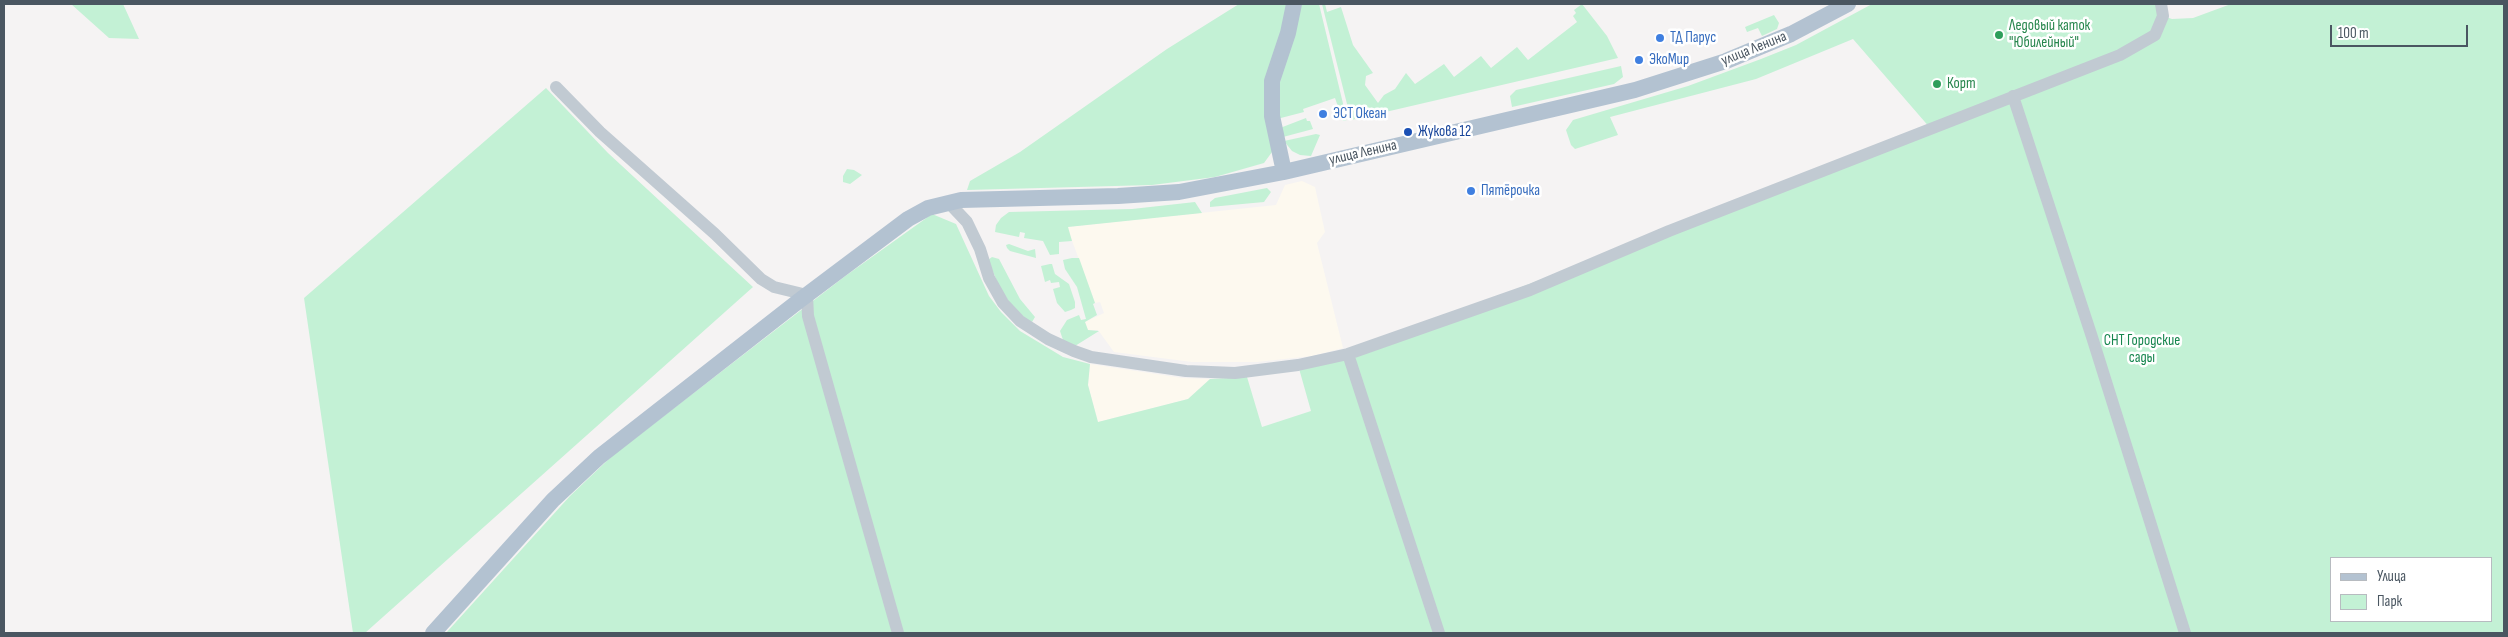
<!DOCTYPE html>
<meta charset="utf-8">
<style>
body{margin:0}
#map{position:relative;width:2508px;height:637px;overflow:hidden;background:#f5f3f3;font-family:"Sofia Sans Condensed",sans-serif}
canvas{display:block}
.frame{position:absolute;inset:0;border:5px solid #4a5661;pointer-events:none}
.legend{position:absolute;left:2330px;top:557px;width:162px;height:65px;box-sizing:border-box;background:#fff;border:1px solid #b7bbc0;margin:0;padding:6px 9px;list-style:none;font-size:15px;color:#4a5661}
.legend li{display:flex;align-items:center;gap:10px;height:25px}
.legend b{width:25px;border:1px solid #b7bbc0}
.scale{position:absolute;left:2330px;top:25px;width:138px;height:22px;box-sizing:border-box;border:2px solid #4a5661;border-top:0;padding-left:6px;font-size:15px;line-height:18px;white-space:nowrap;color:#4a5661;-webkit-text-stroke:4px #fff;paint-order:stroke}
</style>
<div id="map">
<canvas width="2508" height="637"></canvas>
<div class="frame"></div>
<ul class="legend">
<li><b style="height:6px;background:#b3c2d1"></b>Улица</li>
<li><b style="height:14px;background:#c3f1d5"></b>Парк</li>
</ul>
<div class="scale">100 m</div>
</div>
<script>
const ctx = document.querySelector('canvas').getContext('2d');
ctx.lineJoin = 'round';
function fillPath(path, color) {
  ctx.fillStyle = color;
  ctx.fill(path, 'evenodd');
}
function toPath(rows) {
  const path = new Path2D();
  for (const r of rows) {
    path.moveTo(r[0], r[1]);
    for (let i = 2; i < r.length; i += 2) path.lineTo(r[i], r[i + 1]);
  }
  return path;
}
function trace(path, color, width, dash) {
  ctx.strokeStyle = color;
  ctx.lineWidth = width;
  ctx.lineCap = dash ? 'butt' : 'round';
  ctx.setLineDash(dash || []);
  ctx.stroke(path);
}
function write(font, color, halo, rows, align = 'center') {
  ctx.font = font + ' "Sofia Sans Condensed",sans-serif';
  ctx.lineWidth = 5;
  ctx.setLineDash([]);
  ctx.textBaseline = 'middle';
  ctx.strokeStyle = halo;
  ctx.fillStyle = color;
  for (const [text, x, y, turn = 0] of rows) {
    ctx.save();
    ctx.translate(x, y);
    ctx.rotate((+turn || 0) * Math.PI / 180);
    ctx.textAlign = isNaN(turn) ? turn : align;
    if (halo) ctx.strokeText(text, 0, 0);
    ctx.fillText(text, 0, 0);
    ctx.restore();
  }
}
fillPath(toPath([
 [1302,181,1315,187,1325,232,1317,243,1343,348,1312,356,1257,362,1192,362,1114,352,1098,330,1088,330,1085,322,1104,313,1100,302,1095,303,1067,227,1276,205,1285,185],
 [1090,364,1182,378,1210,379,1188,399,1098,422,1088,385]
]), '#fdf9ef');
fillPath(toPath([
 [71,4,123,4,139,39,109,38],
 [1239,4,1289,4,1272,152,1264,163,1215,177,1152,185,967,190,970,181,1020,152,1167,49],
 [1302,4,1319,4,1347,120,1343,121,1335,98,1303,109,1304,112,1277,119,1278,83],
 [1322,4,1325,4,1327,12,1341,7,1353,45,1373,73,1366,76,1365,85,1378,103,1384,95,1395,89,1406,73,1415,84,1444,64,1454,77,1481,56,1491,68,1517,47,1528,60,1577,22,1573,16,1576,13,1574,10,1582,4,1607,36,1618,58,1351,120],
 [1872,4,2160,4,2163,16,2172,19,2193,18,2231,4,2504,4,2504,633,446,633,570,496,612,456,844,277,932,214,956,224,989,296,1001,312,1020,331,1063,357,1090,364,1088,385,1098,422,1188,399,1210,379,1247,377,1262,427,1311,411,1298,365,1348,354,1931,129,1853,39,1756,79,1610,117,1618,135,1575,149,1571,145,1566,130,1573,120,1688,86,1761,59,1796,45],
 [2332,558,2492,558,2492,621,2332,621],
 [1774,15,1779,23,1777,29,1762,36,1758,28,1747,32,1745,27],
 [1621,66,1623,77,1614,84,1512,107,1510,96,1516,90],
 [546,88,608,153,753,287,365,633,353,633,304,298],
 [1306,118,1307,121,1310,121,1313,129,1283,137,1280,128],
 [1316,134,1320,135,1311,156,1300,155,1292,151,1284,141],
 [847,169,854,170,862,175,850,184,843,182,843,176],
 [1267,188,1271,192,1264,202,1210,207,1210,202,1215,198],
 [1195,202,1202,213,1068,227,1072,241,1059,242,1059,254,1050,255,1043,241,1024,238,1025,233,1020,232,1019,237,995,232,996,225,1001,218,1009,212,1132,209],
 [1009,244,1028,251,1035,249,1036,258,1010,251,1007,248,1006,245],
 [992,257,999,259,1020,299,1035,317,1032,322,1028,321,1011,305,999,286,988,260],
 [1072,258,1079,258,1095,303,1093,304,1097,315,1085,322,1088,330,1099,331,1075,346,1063,340,1060,331,1067,320,1079,315,1081,320,1086,319,1077,287,1065,269,1063,260],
 [1050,264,1052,264,1055,274,1069,284,1075,302,1075,308,1071,310,1065,312,1057,303,1053,289,1060,287,1059,282,1051,283,1050,280,1045,282,1041,266]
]), '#c3f1d5');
trace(toPath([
 [556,87,600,132,715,234,761,279,774,287,807,295,808,316,898,633],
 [2013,96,2092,337,2185,633],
 [949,203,967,222,980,249,989,278,1003,303,1020,321,1048,339,1074,351,1091,357,1186,371,1235,373,1298,365,1348,354,1530,290,1669,231,2120,55,2155,35,2163,16,2161,4],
 [1348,354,1439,633]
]), '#c1cad2', 12);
trace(toPath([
 [1284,172,1272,116,1272,81,1288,33,1294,4],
 [433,633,553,500,599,457,800,300,908,219,928,208,961,200,1118,196,1179,192,1284,172,1635,90,1726,61,1791,34,1848,4]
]), '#b3c2d1', 16);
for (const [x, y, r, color] of [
 [1999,35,5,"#2e9e5b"],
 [1660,38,5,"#3f7fe0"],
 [1639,60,5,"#3f7fe0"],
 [1937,84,5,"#2e9e5b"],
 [1323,114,5,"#3f7fe0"],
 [1408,132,5,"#1a4fb4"],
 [1471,191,5,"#3f7fe0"]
]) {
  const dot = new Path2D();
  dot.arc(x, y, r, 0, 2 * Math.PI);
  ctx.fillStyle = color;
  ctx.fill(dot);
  trace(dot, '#fff', 2);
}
write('15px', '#27864d', '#fff', [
 ["Ледовый каток",2009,26],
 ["\"Юбилейный\"",2009,43],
 ["Корт",1947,84]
], 'left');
write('15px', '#366cbe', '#fff', [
 ["ТД Парус",1670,38],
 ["ЭкоМир",1649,60],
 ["ЭСТ Океан",1333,114],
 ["Пятёрочка",1481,191]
], 'left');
write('15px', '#4a5661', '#fff', [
 ["улица Ленина",1754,49,-22],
 ["улица Ленина",1363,153,-13]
]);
write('15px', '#164399', '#fff', [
 ["Жукова 12",1418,132]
], 'left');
write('15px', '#17864f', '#fff', [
 ["СНТ Городские",2142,341],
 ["сады",2142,358]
]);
</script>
